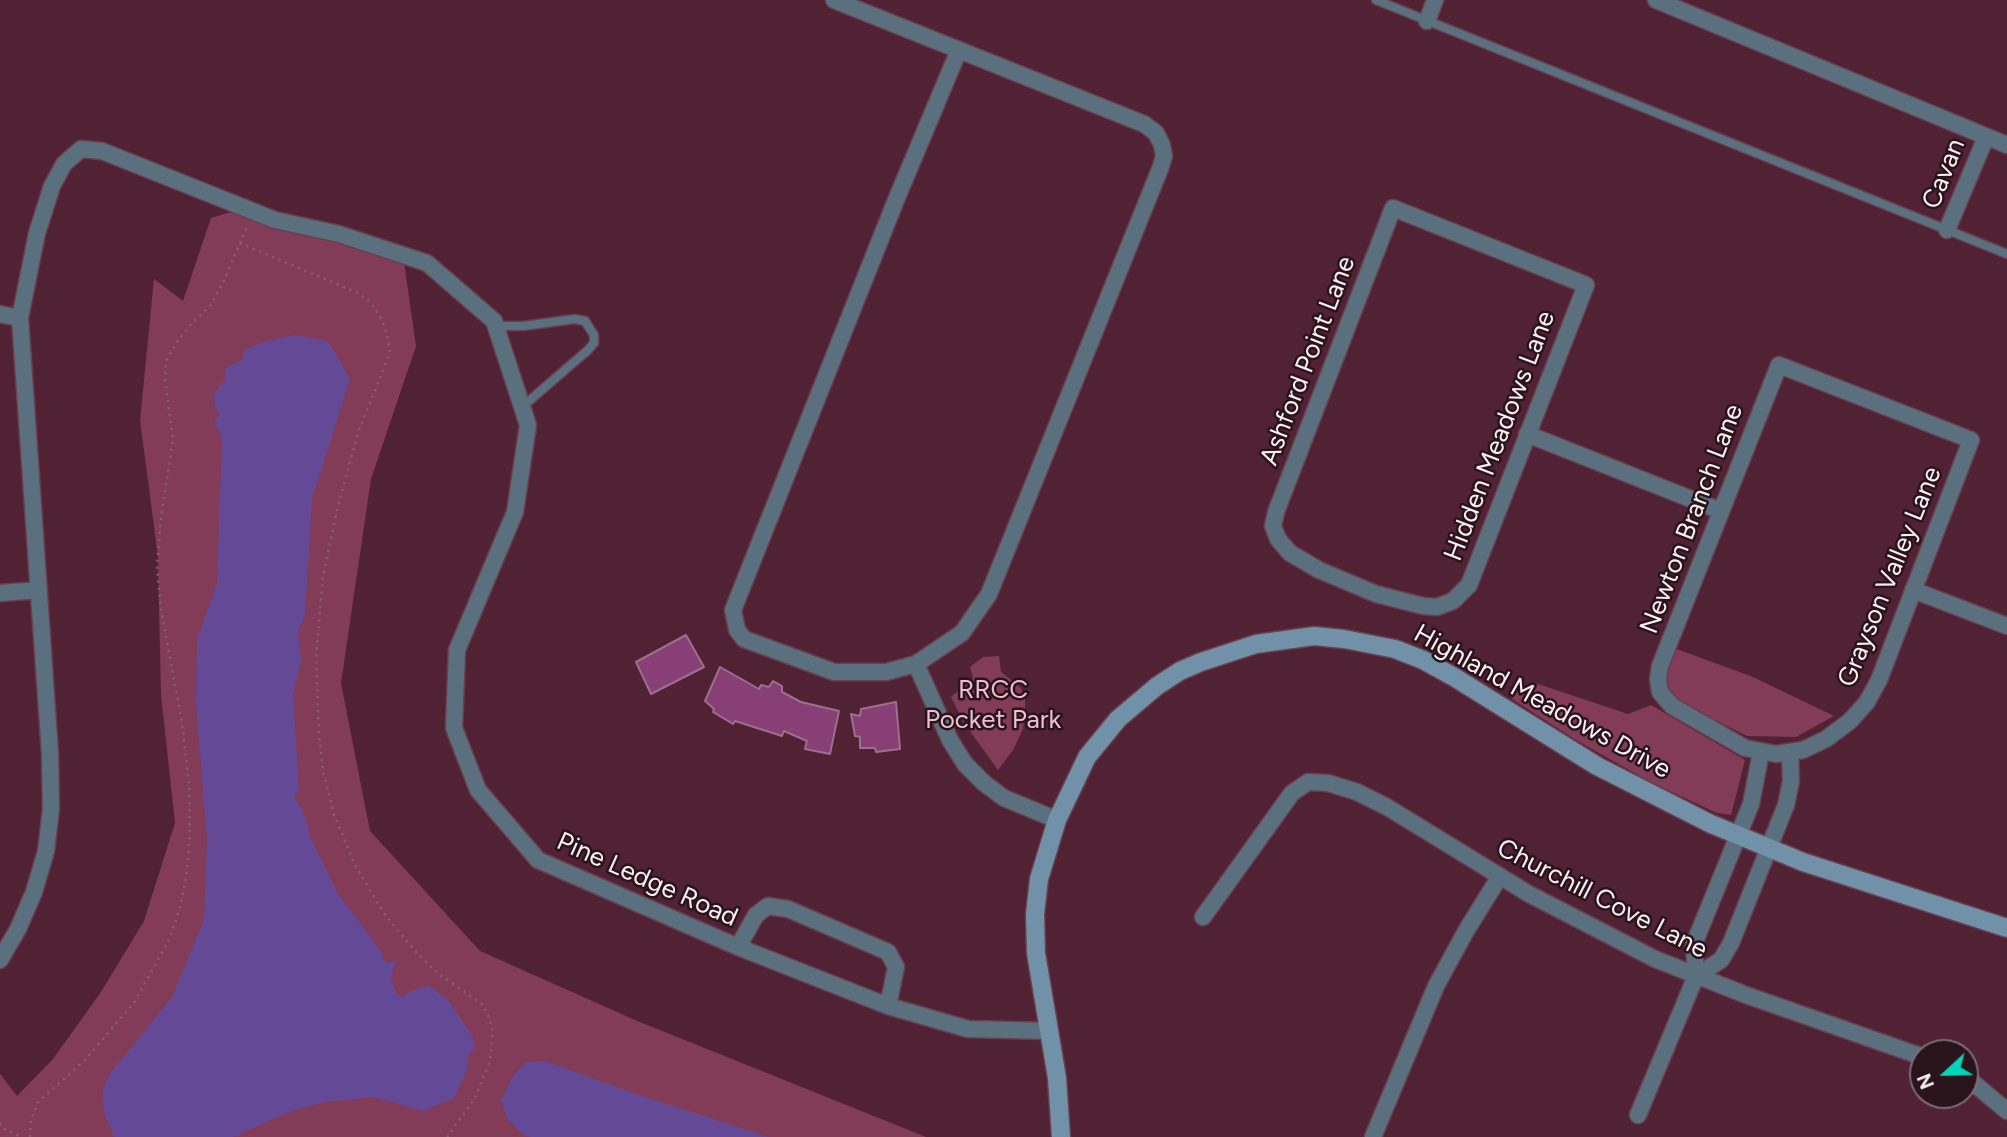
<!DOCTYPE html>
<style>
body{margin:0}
#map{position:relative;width:2007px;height:1137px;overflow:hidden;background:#512234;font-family:Figtree,sans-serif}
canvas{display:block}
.north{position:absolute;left:1909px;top:1039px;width:70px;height:70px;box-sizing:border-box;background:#29141c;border:2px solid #7d6c72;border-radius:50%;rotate:248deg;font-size:19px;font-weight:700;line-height:28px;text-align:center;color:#fceff3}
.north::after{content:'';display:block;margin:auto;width:24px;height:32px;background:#00d5b7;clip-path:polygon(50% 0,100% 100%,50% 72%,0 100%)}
</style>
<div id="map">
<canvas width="2007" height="1137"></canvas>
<div class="north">N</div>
</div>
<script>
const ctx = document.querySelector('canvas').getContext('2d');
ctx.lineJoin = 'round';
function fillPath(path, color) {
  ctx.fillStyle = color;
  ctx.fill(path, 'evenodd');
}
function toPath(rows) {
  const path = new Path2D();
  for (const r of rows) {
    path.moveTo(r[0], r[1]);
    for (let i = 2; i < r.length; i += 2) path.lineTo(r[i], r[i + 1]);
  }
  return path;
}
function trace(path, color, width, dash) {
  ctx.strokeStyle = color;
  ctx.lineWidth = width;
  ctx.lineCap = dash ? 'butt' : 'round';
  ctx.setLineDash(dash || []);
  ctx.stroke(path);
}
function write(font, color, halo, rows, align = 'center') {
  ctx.font = font + ' Figtree,sans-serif';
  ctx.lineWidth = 5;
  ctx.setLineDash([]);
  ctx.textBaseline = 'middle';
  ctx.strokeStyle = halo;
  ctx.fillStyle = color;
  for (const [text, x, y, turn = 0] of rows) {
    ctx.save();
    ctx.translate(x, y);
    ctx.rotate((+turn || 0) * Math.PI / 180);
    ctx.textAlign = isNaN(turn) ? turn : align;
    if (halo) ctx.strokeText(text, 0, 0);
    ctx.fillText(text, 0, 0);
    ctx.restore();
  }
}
fillPath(toPath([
 [244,208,403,255,416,346,371,479,341,683,370,831,480,951,635,1020,926,1137,0,1137,0,1074,17,1096,53,1059,101,992,144,921,175,823,161,694,158,557,140,420,154,279,183,301,211,218],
 [1674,648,1753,677,1834,716,1796,737,1747,736,1672,699,1663,682],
 [999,656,1001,672,1021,688,1025,699,1025,712,1023,729,1013,750,998,770,964,723,951,697,973,678,970,667,983,657],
 [1538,684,1628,714,1651,705,1745,760,1731,815,1717,813,1652,783,1576,740,1512,699,1521,687]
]), '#823c57');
fillPath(toPath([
 [294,335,328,341,350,379,312,499,305,615,298,631,301,660,293,695,299,790,295,795,295,799,303,810,312,841,338,894,373,940,375,946,380,949,384,961,389,963,396,960,391,978,394,989,402,998,408,992,428,985,448,1000,473,1037,475,1047,468,1056,468,1068,454,1098,423,1111,374,1097,325,1102,292,1111,233,1137,114,1137,104,1113,103,1089,109,1075,172,997,204,920,207,839,196,704,197,640,217,583,222,438,214,421,220,415,215,407,214,394,225,380,226,367,242,360,244,350,263,342],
 [545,1061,633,1093,769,1137,529,1137,522,1134,507,1118,501,1100,513,1076,526,1062]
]), '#644a96');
const building = toPath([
 [686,635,704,667,651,694,636,662,686,635],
 [720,667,759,689,761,685,769,687,773,681,782,686,782,692,801,702,839,711,830,754,805,749,807,741,784,731,782,736,735,721,733,724,713,712,714,709,705,701,720,667],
 [896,702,900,749,876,752,875,748,860,748,860,737,855,736,851,714,860,716,861,709,896,702]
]);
fillPath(building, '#873f76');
trace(building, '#9c6f8f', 2);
const lane = toPath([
 [1376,0,2007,254],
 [496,326,523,326,575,319,585,321,594,335,594,343,588,350,522,407]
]);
const street = toPath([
 [834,0,1144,124,1156,133,1162,145,1164,156,1160,169,989,594,962,633,916,664,950,740,965,764,984,783,1004,798,1057,820],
 [1656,0,2007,145],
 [1427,21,1435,0],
 [1393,208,1586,285,1469,585,1453,601,1437,607,1423,606,1376,594,1319,570,1290,553,1278,539,1273,526,1276,512,1393,208],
 [1947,230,1986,137],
 [0,314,20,318],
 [1779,365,1971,440,1879,680,1867,702,1850,721,1826,739,1803,750,1776,754,1745,748,1672,706,1660,692,1658,679,1660,666,1779,365],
 [1527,434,1721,511],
 [1913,590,2007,626],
 [0,593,39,590],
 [916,664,886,672,834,672,744,639,737,630,733,610,896,200,959,50],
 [1203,917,1292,793,1308,782,1328,783,1357,792,1387,807,1529,894,1655,959,1746,995,1923,1057],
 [738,947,756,915,768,906,788,909,888,952,896,967,888,1006],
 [0,960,18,929,34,892,46,851,51,809,50,754,20,318,37,233,52,186,64,164,81,149,102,151,275,220,339,234,427,263,494,321,528,425,515,512,457,650,454,728,478,790,538,860,738,947,888,1006,968,1029,1049,1031],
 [1696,976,1721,960,1731,943,1786,805,1791,781,1790,753],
 [1965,1076,2007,1111],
 [1638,1115,1696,976,1694,944,1751,804,1761,752],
 [1373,1137,1436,986,1466,931,1500,876]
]);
const secondary = toPath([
 [1061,1137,1057,1078,1036,953,1035,914,1039,879,1057,820,1087,757,1118,719,1157,686,1180,671,1201,662,1256,644,1314,636,1344,639,1395,649,1423,660,1454,677,1597,766,1711,824,1803,862,2007,928]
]);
trace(lane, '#693f4f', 11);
trace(street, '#693f4f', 19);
trace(secondary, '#693f4f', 21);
trace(toPath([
 [240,243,358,293,372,304,383,322,387,335,390,353,358,433,339,502,323,576,316,657,319,737,323,771,334,814,355,865,385,915,415,951,440,975,482,1004,489,1017,493,1032,490,1061,475,1098,447,1137],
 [0,1123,4,1129,21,1137],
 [30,1137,31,1120,38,1102,84,1061,134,1003,170,938,181,904,187,870,190,832,189,784,182,723,161,610,157,567,161,516,173,440,165,379,166,361,176,343,192,323,210,306,222,285,247,227]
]), '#85616e', 2.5, [2, 5]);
trace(lane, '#5b707e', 8);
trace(street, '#5b707e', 16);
trace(secondary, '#7091a7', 18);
write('26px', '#fceff3', '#29141c', [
 ["Cavan",1944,174,-68],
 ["Ashford Point Lane",1308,361,-69],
 ["Hidden Meadows Lane",1500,436,-69],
 ["Newton Branch Lane",1692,519,-69],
 ["Grayson Valley Lane",1890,577,-68],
 ["Highland Meadows Drive",1542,702,29],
 ["Pine Ledge Road",647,880,24],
 ["Churchill Cove Lane",1602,899,27]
]);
write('26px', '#f0bece', '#29141c', [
 ["RRCC",993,690],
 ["Pocket Park",993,720]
]);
</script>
